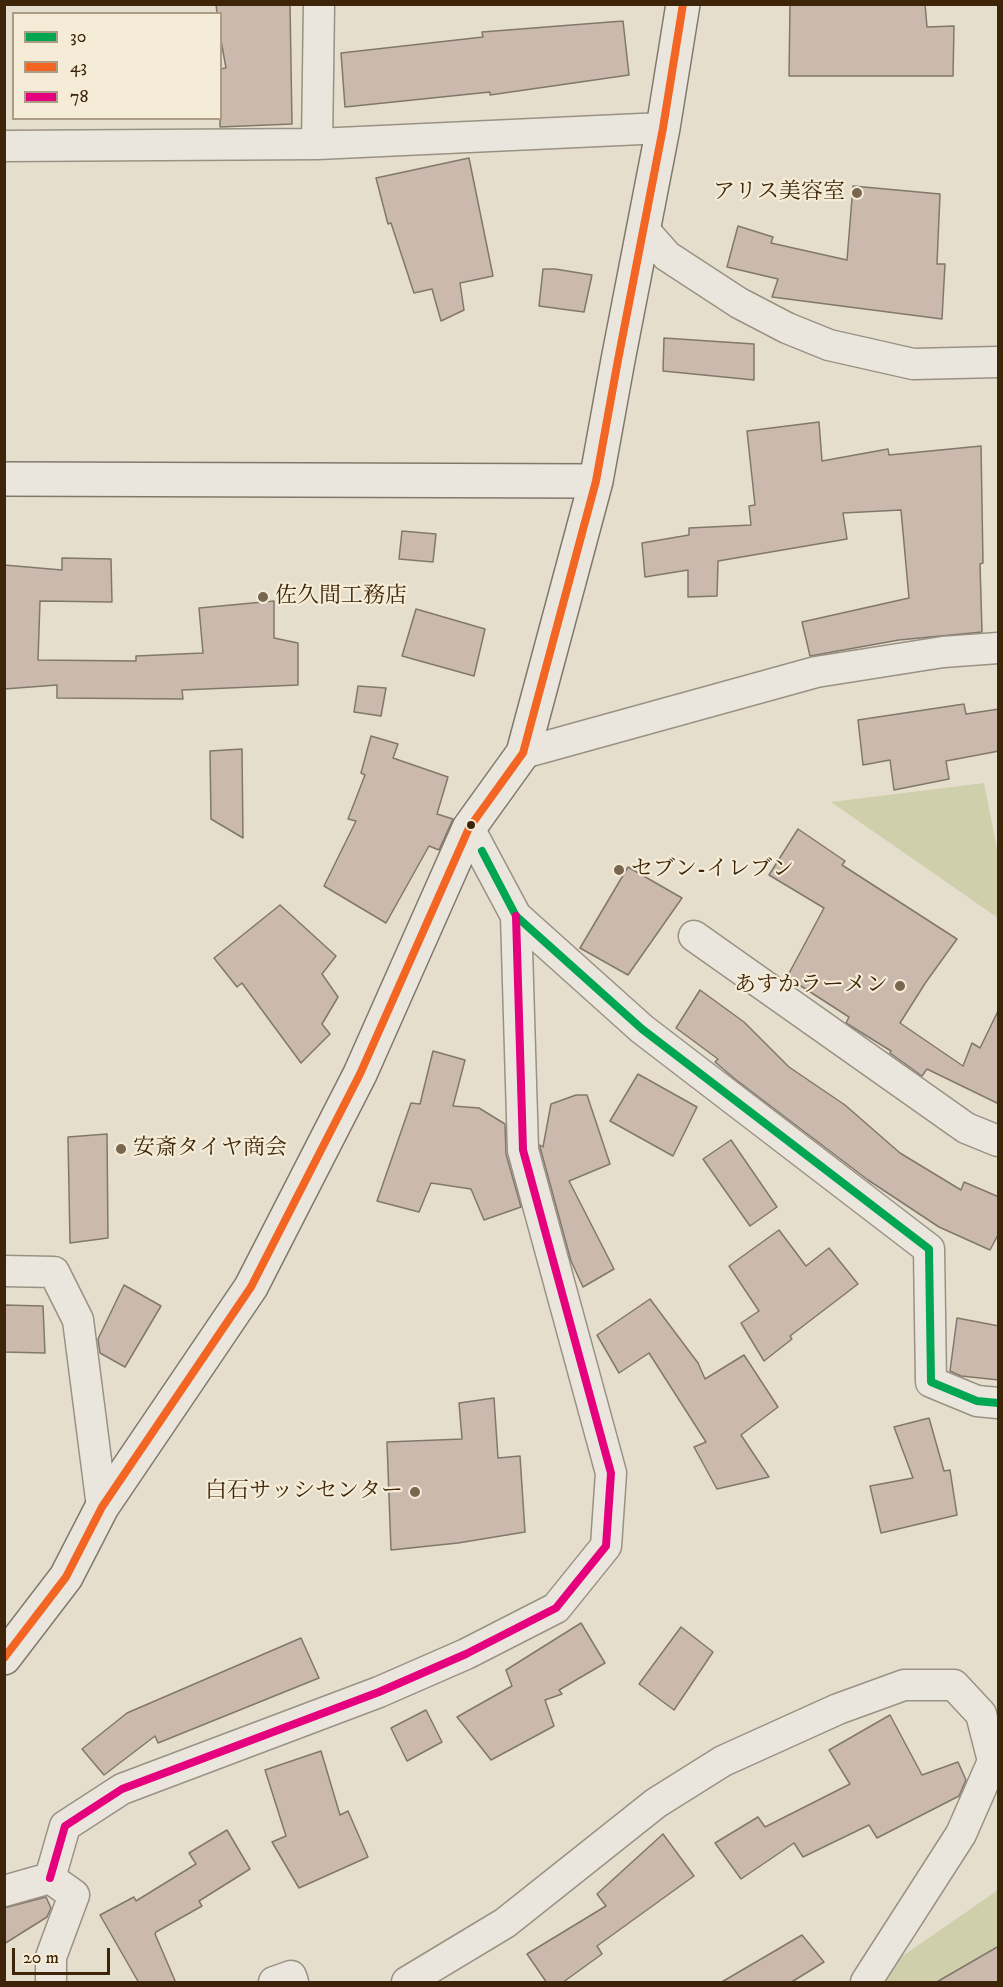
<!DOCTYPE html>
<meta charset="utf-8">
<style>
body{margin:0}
#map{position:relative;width:1003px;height:1987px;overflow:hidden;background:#e6decc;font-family:"IM FELL DW Pica",serif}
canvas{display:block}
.frame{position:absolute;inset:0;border:6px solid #3e250a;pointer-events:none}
.legend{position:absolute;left:12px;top:12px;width:210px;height:108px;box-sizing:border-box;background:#f5ecd7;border:2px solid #ac9c85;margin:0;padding:8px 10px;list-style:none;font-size:18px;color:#3e250a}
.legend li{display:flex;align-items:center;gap:12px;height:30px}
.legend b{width:30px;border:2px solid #ac9c85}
.scale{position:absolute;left:12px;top:1948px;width:98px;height:27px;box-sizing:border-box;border:3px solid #3e250a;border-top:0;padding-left:8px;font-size:18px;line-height:21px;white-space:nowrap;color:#3e250a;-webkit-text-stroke:4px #f5ecd7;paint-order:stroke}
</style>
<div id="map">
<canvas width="1003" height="1987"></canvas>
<div class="frame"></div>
<ul class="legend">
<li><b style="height:8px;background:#00a651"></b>30</li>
<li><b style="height:8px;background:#f26522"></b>43</li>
<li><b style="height:8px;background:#e5007d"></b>78</li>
</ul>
<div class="scale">20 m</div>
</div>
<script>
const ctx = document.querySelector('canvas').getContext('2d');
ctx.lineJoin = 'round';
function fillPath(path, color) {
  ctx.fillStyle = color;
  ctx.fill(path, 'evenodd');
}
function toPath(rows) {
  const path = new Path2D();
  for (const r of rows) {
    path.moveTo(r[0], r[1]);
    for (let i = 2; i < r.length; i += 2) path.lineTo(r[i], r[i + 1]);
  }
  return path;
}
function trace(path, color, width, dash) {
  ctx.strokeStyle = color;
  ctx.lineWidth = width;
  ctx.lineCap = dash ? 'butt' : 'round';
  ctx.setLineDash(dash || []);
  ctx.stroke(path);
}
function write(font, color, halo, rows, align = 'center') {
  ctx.font = font + ' "IM FELL DW Pica","Noto Serif JP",serif';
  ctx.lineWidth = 4.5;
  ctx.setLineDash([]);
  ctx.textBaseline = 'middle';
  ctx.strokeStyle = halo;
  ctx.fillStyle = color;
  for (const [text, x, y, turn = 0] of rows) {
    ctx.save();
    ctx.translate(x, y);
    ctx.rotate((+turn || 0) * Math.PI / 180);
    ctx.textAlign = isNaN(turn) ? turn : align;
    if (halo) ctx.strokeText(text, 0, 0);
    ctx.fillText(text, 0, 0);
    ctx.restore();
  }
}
fillPath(toPath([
 [984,783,998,854,998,918,831,802],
 [998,1890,998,1982,865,1982]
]), '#cfcfab');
const building = toPath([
 [216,4,290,4,292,124,220,127,220,69,226,68,220,35,220,14,217,14,216,4],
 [790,4,925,4,927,27,954,26,953,76,789,76,790,4],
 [623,21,629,75,490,95,490,92,345,107,341,53,483,37,482,32,623,21],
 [469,158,493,276,460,283,464,310,441,321,432,289,414,293,391,223,388,224,376,178,469,158],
 [853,186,940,194,937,264,945,264,942,319,772,297,778,279,727,267,738,226,773,237,771,243,847,260,853,186],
 [543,269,555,269,592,275,584,312,539,306,543,269],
 [664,338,754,344,754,380,663,371,664,338],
 [819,422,822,461,888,449,889,455,981,446,983,563,980,564,982,632,899,640,810,656,802,622,909,598,901,510,843,513,847,539,718,561,717,596,688,597,688,570,645,577,642,543,689,535,689,528,751,525,749,506,755,505,747,431,819,422],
 [402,531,436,534,433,562,399,559,402,531],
 [62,558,111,559,112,602,40,601,38,660,136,661,136,656,203,653,199,608,274,601,274,638,298,643,298,685,182,690,183,699,57,698,57,685,4,689,4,565,62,570,62,558],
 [416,609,485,629,474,676,402,656,416,609],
 [358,686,386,688,381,716,354,712,358,686],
 [964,704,966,714,999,709,999,751,946,761,949,779,894,790,890,760,863,765,858,720,964,704],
 [371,736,398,744,393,758,448,777,437,814,453,819,439,850,429,846,386,923,324,886,356,821,348,819,365,775,361,773,371,736],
 [242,749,243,838,211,819,210,751,242,749],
 [798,829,845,861,842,865,957,939,926,982,900,1023,963,1066,972,1043,980,1048,999,1009,999,1104,927,1069,922,1076,890,1053,891,1051,846,1023,849,1017,787,977,824,908,769,875,798,829],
 [628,867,682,898,628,975,580,948,628,867],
 [280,905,336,956,322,974,338,997,322,1024,330,1034,301,1063,242,983,237,987,214,958,280,905],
 [700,990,744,1022,789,1067,845,1105,900,1153,961,1190,964,1182,999,1197,999,1233,990,1250,939,1227,868,1180,735,1079,715,1062,718,1059,676,1028,700,990],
 [433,1051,465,1060,453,1106,479,1108,505,1124,506,1154,521,1207,484,1220,471,1189,431,1183,419,1212,377,1201,411,1103,420,1104,433,1051],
 [638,1074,697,1107,673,1156,610,1121,638,1074],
 [576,1095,587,1095,610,1164,569,1181,614,1269,583,1287,571,1261,540,1147,540,1145,543,1147,551,1104,576,1095],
 [107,1134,108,1238,70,1243,68,1137,107,1134],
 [731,1140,777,1207,750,1226,703,1159,731,1140],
 [779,1230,806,1266,829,1248,858,1284,790,1336,792,1339,764,1361,741,1323,759,1311,729,1266,779,1230],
 [124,1285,161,1306,125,1367,100,1353,98,1339,124,1285],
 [650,1299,698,1363,705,1379,744,1355,778,1407,741,1435,769,1477,717,1489,694,1447,706,1442,649,1353,619,1373,597,1335,650,1299],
 [4,1305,43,1306,45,1353,4,1352,4,1305],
 [957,1318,999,1326,999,1380,961,1376,950,1371,957,1318],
 [494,1398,498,1458,520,1456,525,1532,458,1543,391,1550,387,1442,462,1439,459,1403,494,1398],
 [929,1418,944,1471,950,1470,957,1515,881,1533,870,1486,913,1478,894,1427,929,1418],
 [581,1623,605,1663,559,1690,562,1694,545,1700,554,1726,491,1760,457,1717,512,1686,506,1670,581,1623],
 [681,1627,713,1652,674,1710,639,1684,681,1627],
 [301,1638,319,1678,158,1743,155,1736,104,1775,82,1749,127,1713,301,1638],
 [426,1710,442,1742,407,1761,391,1728,426,1710],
 [890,1715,922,1775,958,1762,966,1780,959,1796,877,1838,869,1825,803,1857,794,1843,741,1879,715,1843,758,1817,765,1827,850,1784,829,1750,890,1715],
 [321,1751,340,1815,348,1811,368,1857,299,1888,272,1842,286,1836,265,1770,321,1751],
 [227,1830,250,1869,199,1901,202,1906,156,1932,155,1934,176,1983,139,1983,100,1915,134,1897,136,1901,196,1864,189,1853,227,1830],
 [663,1834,694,1876,597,1946,602,1954,562,1983,547,1983,527,1954,606,1906,597,1894,663,1834],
 [46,1897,51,1908,47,1917,4,1944,4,1908,46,1897],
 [802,1935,824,1962,790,1983,720,1983,802,1935],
 [999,1946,999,1983,935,1983,999,1946]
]);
fillPath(building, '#cab9ac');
trace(building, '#80786b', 1.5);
const street = toPath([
 [317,144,319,4],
 [4,146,317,144,663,128],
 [644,230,667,256,739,303,787,328,829,345,913,364,998,362],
 [523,753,816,672,943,652,998,648],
 [469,828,516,916,642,1029,929,1249,931,1382,977,1401,998,1403],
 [694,936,966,1128,998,1141],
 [4,1271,54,1272,78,1320,102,1507],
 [50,1878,65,1826,122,1789,379,1692,466,1654,556,1608,606,1546,611,1473,523,1150,516,916],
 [50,1878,74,1895,51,1957,51,1982],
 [4,1891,50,1878],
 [274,1982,291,1976,293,1982],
 [407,1982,505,1923,656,1803,723,1761,838,1709,904,1685,954,1685,981,1714,993,1761,961,1834,866,1982]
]);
const secondary = toPath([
 [4,479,596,481],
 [4,1658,66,1577,102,1507,251,1287,360,1074,469,828,523,753,596,481,618,360,663,128,683,4]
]);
trace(street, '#999183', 33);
trace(secondary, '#80786b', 36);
trace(street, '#eae6de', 30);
trace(secondary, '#eae6de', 33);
trace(toPath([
 [482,851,516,916,642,1029,929,1249,931,1382,977,1401,998,1403]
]), '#00a651', 8);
trace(toPath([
 [4,1658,66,1577,102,1507,251,1287,360,1074,469,828,523,753,596,481,618,360,663,128,683,4]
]), '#f26522', 8);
trace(toPath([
 [50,1878,65,1826,122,1789,379,1692,466,1654,556,1608,606,1546,611,1473,523,1150,516,916]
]), '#e5007d', 8);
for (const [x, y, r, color] of [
 [857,193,6,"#79664e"],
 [263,597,6,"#79664e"],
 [471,825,5,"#3e250a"],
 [619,870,6,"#79664e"],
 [900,986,6,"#79664e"],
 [121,1149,6,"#79664e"],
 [415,1492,6,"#79664e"]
]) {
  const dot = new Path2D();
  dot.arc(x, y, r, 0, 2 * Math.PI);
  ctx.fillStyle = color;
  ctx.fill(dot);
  trace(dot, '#f5ecd7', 2);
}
write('22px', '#3e250a', '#f5ecd7', [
 ["アリス美容室",845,193],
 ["佐久間工務店",275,597,"left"],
 ["セブン-イレブン",631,870,"left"],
 ["あすかラーメン",888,986],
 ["安斎タイヤ商会",133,1149,"left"],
 ["白石サッシセンター",403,1492]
], 'right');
</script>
